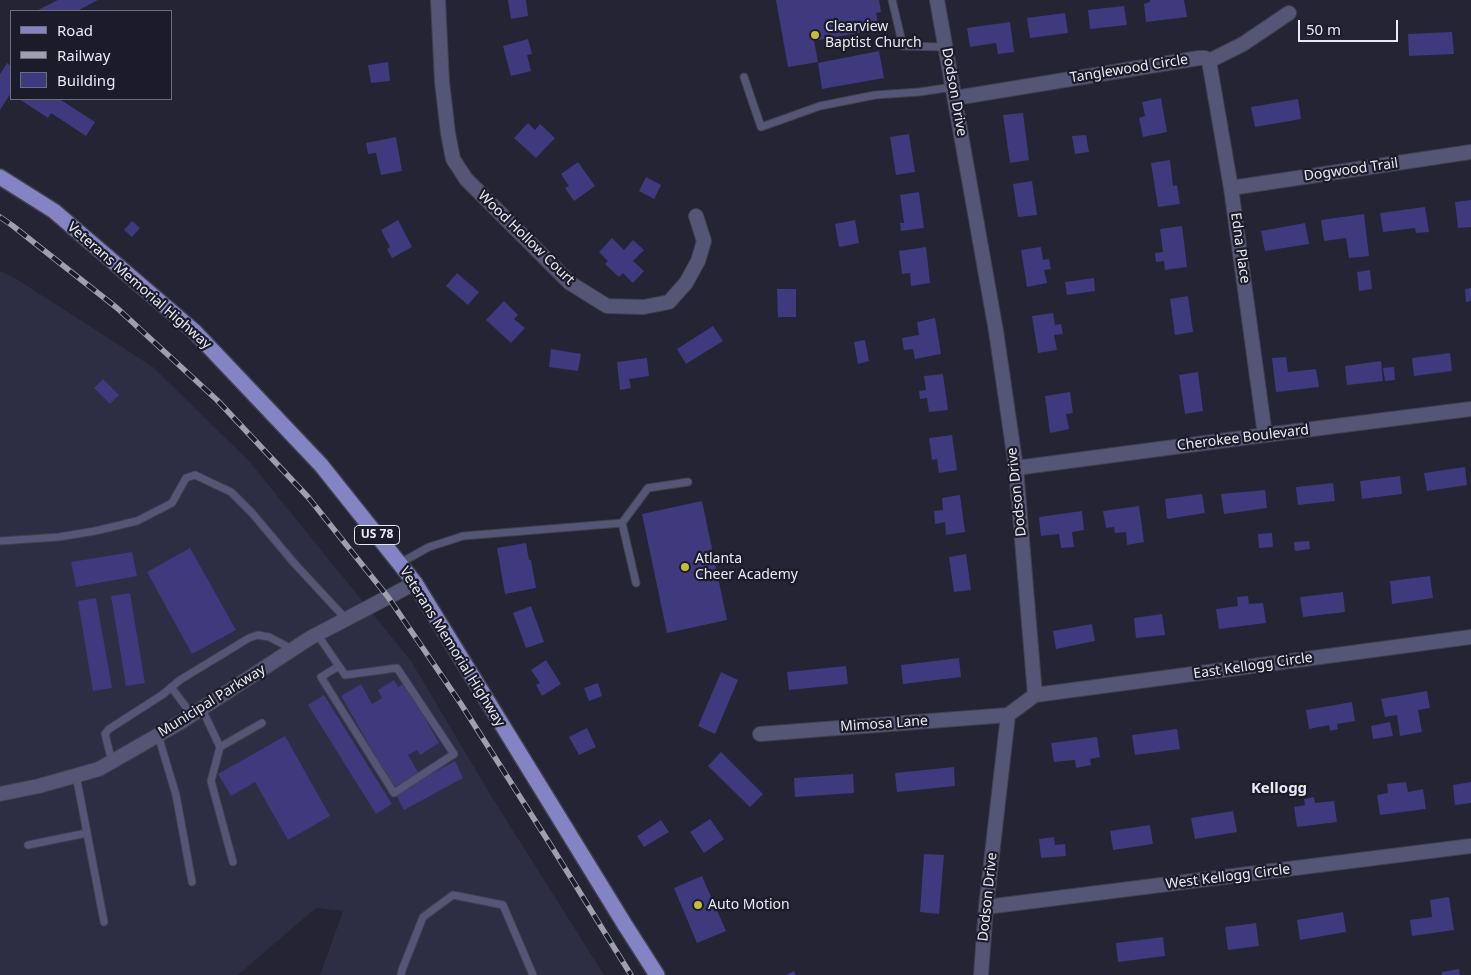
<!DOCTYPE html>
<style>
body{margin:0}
#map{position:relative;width:1471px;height:975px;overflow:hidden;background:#242434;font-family:"Noto Sans",sans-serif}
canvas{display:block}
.legend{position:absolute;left:10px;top:10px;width:162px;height:90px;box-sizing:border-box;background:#1b1b2a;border:1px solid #6d6e7b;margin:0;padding:6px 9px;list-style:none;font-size:15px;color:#e9eaf5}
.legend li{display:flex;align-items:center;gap:10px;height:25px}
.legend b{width:25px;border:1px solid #6d6e7b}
.scale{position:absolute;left:1298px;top:20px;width:100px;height:22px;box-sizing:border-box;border:2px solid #e9eaf5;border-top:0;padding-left:6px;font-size:15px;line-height:18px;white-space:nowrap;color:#e9eaf5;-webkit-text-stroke:4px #1b1b2a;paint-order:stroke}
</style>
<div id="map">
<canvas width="1471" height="975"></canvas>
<ul class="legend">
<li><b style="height:6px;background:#8484c5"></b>Road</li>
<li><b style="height:6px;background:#9fa0ad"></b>Railway</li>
<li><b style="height:14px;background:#3f397e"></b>Building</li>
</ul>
<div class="scale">50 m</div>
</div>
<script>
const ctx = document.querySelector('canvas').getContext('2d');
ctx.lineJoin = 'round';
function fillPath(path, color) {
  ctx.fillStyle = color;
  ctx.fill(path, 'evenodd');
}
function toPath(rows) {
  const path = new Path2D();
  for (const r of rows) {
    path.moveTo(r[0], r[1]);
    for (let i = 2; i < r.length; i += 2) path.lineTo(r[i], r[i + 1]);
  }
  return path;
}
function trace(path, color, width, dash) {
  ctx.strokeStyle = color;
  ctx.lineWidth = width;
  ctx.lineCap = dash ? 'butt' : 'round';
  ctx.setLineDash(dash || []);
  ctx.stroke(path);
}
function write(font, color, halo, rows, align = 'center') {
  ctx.font = font + ' "Noto Sans",sans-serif';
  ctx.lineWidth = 4.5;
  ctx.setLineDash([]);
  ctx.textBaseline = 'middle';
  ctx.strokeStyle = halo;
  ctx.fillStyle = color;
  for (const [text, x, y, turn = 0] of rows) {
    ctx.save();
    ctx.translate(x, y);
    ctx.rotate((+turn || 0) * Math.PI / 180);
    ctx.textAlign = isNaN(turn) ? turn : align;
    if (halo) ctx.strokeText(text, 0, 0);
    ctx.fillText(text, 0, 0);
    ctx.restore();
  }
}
fillPath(toPath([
 [0,271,15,278,153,367,249,461,411,661,490,794,604,975,320,975,343,911,316,908,238,975,0,975]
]), '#2d2d43');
fillPath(toPath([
 [58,0,98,0,77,11,36,11],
 [508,0,526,0,528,16,511,19],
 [776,0,879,0,881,12,876,13,879,29,814,41,818,62,788,67],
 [1150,0,1184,0,1187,17,1146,22,1144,4,1150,2],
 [1124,6,1127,25,1090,29,1088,10],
 [1065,13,1068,33,1030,38,1027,18],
 [1010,22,1014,52,998,54,996,43,970,47,967,28],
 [1452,32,1454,54,1409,56,1408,34],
 [528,39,532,54,527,55,531,71,511,76,503,46],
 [879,51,884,78,822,89,818,63],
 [388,62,390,81,371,83,368,65],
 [7,63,11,66,11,93,0,110,0,74],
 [1161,98,1167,132,1143,137,1139,118,1145,116,1142,102],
 [19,99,62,99,61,100,95,122,86,136,51,113,48,118],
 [1298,99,1301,119,1255,127,1251,107],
 [1023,113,1029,160,1010,163,1003,115],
 [528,123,535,130,540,124,555,138,536,158,514,138],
 [909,134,915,172,896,175,890,137],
 [1086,135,1089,152,1075,154,1072,136],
 [396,137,402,171,381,175,376,153,368,154,366,143],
 [1170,160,1173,186,1177,185,1180,204,1158,207,1151,163],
 [578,162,595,186,574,201,565,188,569,186,561,174],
 [646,177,661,185,654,199,639,191],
 [1032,181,1037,215,1018,217,1013,184],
 [919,192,924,228,901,231,900,223,904,223,900,195],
 [1471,200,1471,227,1458,228,1455,202],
 [1425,207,1429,232,1416,233,1415,228,1383,232,1380,213],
 [1364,214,1369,256,1349,258,1346,238,1324,241,1321,220],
 [398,220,412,247,392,258,387,249,390,247,381,230],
 [855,220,859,243,839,247,835,224],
 [132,221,140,228,132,237,124,230],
 [1305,223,1309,244,1265,251,1261,231],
 [1182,226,1187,267,1165,270,1164,261,1156,262,1155,253,1163,252,1160,229],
 [612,238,624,250,633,240,644,250,633,261,644,271,633,283,623,273,619,277,605,264,608,261,599,252],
 [926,247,930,283,911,286,910,273,902,274,899,251],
 [1041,247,1043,260,1049,259,1051,269,1044,270,1047,283,1027,287,1021,250],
 [1370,270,1372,289,1359,291,1357,272],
 [457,273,479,292,468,305,446,286],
 [1094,278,1095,291,1067,295,1065,282],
 [1471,288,1471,301,1466,302,1465,289],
 [777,289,796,289,796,317,778,317],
 [1188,296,1193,332,1175,335,1170,299],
 [504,301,518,315,514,319,525,328,511,343,486,320],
 [1053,313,1055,325,1061,324,1063,334,1054,335,1057,350,1038,353,1032,316],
 [935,318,941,354,915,359,913,349,904,350,902,338,919,335,917,322],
 [713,326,723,341,686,364,677,349],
 [865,340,869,361,858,364,854,342],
 [551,349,581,354,578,371,549,367],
 [1450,353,1452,371,1414,376,1412,358],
 [1286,357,1288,372,1316,369,1319,387,1276,392,1272,358],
 [647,358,649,376,629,379,631,388,620,390,617,362],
 [1381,361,1383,381,1347,385,1345,366],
 [1394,367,1395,380,1385,381,1383,368],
 [1198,372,1203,411,1185,414,1179,375],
 [943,374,948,410,929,412,927,398,920,399,919,391,926,390,924,376],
 [103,379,119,395,110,404,94,388],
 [1070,392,1073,413,1066,414,1069,429,1050,433,1045,396],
 [952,435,957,470,939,473,937,459,932,460,929,438],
 [1465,467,1467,485,1427,491,1424,473],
 [1400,476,1402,494,1362,499,1360,481],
 [1333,483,1335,501,1298,505,1296,487],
 [1265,490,1267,508,1224,514,1221,494],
 [1202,494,1205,513,1167,519,1165,499],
 [960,495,965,532,946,535,945,522,935,524,934,511,943,510,942,498],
 [702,501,727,620,667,633,642,514],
 [1139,506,1144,542,1127,545,1126,532,1115,533,1114,527,1106,528,1103,511],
 [1082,511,1084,530,1072,532,1074,547,1061,548,1059,534,1041,536,1039,517],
 [1272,533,1273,547,1259,548,1258,534],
 [1309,541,1310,549,1295,551,1294,542],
 [526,543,529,560,531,560,536,588,505,594,497,548],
 [190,548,236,630,192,654,147,572],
 [132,552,137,576,76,587,71,562],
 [966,554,971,590,954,592,949,557],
 [1430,576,1433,598,1392,604,1390,581],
 [1343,592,1345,612,1303,617,1300,597],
 [130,593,145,683,126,686,111,596],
 [1248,596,1249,604,1263,603,1266,623,1219,629,1216,609,1238,606,1237,597],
 [96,598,112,688,93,691,78,601],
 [531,606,544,642,526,648,513,613],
 [1162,614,1165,635,1136,638,1134,618],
 [1092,624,1095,641,1056,649,1053,631],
 [959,658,961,677,903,684,901,665],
 [546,660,561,684,542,696,536,685,540,683,531,670],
 [846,666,848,684,789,690,787,672],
 [721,672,738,680,715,734,698,726],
 [394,680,398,687,405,683,439,743,420,755,417,750,408,755,419,774,394,788,341,696,361,684,372,704,382,698,378,690],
 [598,683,602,696,589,701,584,688],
 [1427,691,1430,708,1418,710,1422,732,1400,736,1397,715,1385,717,1381,699],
 [324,695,392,804,376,814,308,705],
 [1352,702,1355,721,1337,724,1338,729,1330,731,1329,725,1309,729,1306,710],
 [1390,722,1393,736,1373,739,1371,726],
 [587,728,596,747,579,755,569,737],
 [1177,729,1180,749,1135,755,1132,735],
 [285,736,330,816,288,840,255,782,231,796,218,774],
 [1097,737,1100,757,1090,759,1091,765,1076,768,1075,760,1054,762,1051,743],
 [721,752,763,794,750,807,708,766],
 [455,761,463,778,404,810,395,793],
 [954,767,955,786,897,792,895,773],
 [853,774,854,793,795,797,794,778],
 [1406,782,1408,792,1423,789,1426,809,1380,815,1377,795,1388,793,1387,784],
 [1471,782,1471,803,1455,805,1453,785],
 [1314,797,1315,803,1334,801,1337,822,1297,827,1294,807,1305,805,1304,799],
 [1233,811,1237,832,1195,839,1191,818],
 [710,819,724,839,704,853,690,832],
 [661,820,669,832,644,847,637,836],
 [1150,825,1153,844,1113,850,1110,831],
 [1054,837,1055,845,1065,844,1066,856,1041,858,1039,839],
 [924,854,944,855,939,914,920,912],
 [702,876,726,931,697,943,674,888],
 [1449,897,1454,930,1412,936,1410,920,1432,917,1430,900],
 [1343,912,1346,932,1300,940,1297,920],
 [1256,923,1259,946,1228,950,1225,927],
 [1163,937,1165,956,1118,962,1116,943],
 [1459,969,1460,975,1442,975,1442,972],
 [794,971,796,975,785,975]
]), '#3f397e');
const lane = toPath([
 [892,0,903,46,946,47],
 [744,77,761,127,820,106,875,95,919,92,953,87],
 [622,523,636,583],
 [0,541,59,537,95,531,137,521,172,503,186,478,195,475,231,492,252,513,294,563,346,619],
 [400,563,429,547,463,536,622,523,648,488,688,482],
 [317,634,345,675,397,668,454,754,394,793,321,677,339,666],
 [171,687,192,715],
 [202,709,220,747,211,781,233,862],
 [158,735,176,795,192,882],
 [220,747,262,723],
 [112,762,105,734,109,729,162,695,180,680,249,638,258,635,269,637,292,649],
 [76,775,104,922],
 [28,845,87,833],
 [401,975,402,970,423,917,453,895,503,905,533,975]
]);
const street = toPath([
 [438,0,442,82,448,133,453,159,466,179,570,283,607,306,644,307,669,302,686,283,698,261,704,241,696,216],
 [937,0,996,331,1016,468,1035,695,1008,715,986,907,981,975],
 [1209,61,1231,188,1265,435],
 [1209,61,1243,44,1289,13],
 [955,98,1199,58,1205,58,1209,61],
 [1231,188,1471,152],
 [1016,468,1265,435,1471,409],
 [1035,695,1471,637],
 [760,734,1008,715],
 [0,794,39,786,99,769,181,722,310,638,415,583],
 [986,907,1471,846]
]);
const primary = toPath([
 [0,177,54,211,194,331,321,465,415,583,625,925,657,975]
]);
trace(lane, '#40404f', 9);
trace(street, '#40404f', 16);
trace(primary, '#40404f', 18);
trace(lane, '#555675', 7);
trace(street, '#555675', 14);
trace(primary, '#8484c5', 15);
const rail = toPath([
 [0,217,13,226,117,308,217,400,308,497,388,597,461,704,550,844,631,975]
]);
trace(rail, '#9fa0ad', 5.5);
trace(rail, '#1b1b2a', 4, [11]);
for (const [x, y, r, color] of [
 [815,35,5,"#c7bb3b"],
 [685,567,5,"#c7bb3b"],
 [698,905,5,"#c7bb3b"]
]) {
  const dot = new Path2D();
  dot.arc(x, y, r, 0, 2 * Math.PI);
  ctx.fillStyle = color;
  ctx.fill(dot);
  trace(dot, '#1b1b2a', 2);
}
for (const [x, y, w] of [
 [377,535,45]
]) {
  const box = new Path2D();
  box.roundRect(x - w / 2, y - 9.5, w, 19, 4);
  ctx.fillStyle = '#1b1b2a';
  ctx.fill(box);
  trace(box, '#e9eaf5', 1);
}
write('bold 12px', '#e9eaf5', null, [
 ["US 78",377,535]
]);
write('14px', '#e9eaf5', '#1b1b2a', [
 ["Clearview",825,27],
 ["Baptist Church",825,43],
 ["Atlanta",695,559],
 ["Cheer Academy",695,575],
 ["Auto Motion",708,905]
], 'left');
write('14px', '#e9eaf5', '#1b1b2a', [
 ["Tanglewood Circle",1129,69,-9],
 ["Dodson Drive",954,92,80],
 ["Dogwood Trail",1351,170,-8],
 ["Wood Hollow Court",526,238,44],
 ["Edna Place",1240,248,82],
 ["Veterans Memorial Highway",139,286,41],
 ["Cherokee Boulevard",1243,438,-7],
 ["Dodson Drive",1017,492,-96],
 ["Veterans Memorial Highway",452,647,58],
 ["East Kellogg Circle",1253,666,-8],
 ["Municipal Parkway",212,701,-32],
 ["Mimosa Lane",884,724,-4],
 ["West Kellogg Circle",1228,877,-7],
 ["Dodson Drive",988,897,-84]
]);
write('bold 15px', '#e9eaf5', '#1b1b2a', [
 ["Kellogg",1279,789]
]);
</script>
